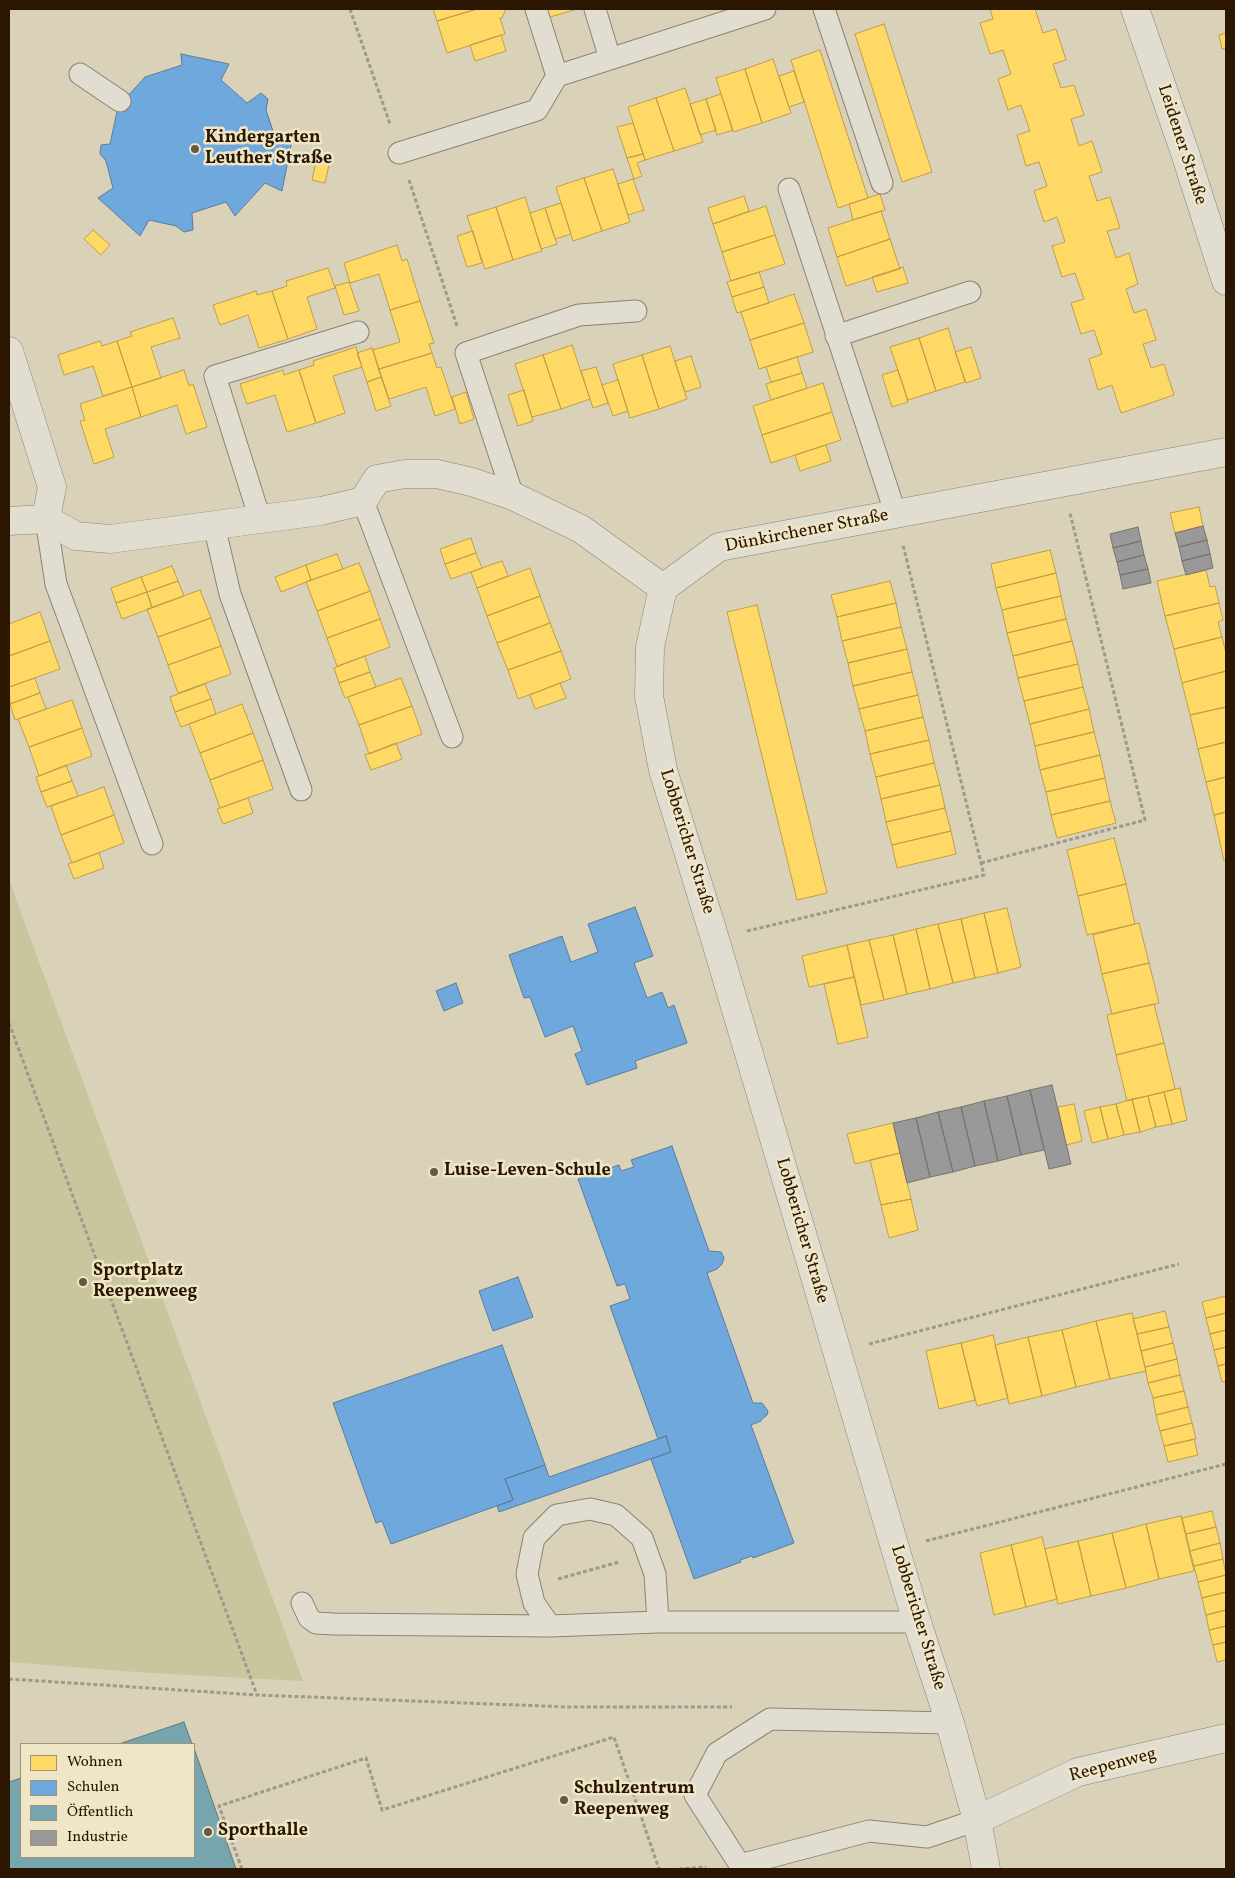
<!DOCTYPE html>
<meta charset="utf-8">
<style>
body{margin:0}
#map{position:relative;width:1235px;height:1878px;overflow:hidden;background:#d9d1b8;font-family:Vollkorn,serif}
canvas{display:block}
.frame{position:absolute;inset:0;border:10px solid #2b1601;pointer-events:none}
.legend{position:absolute;left:20px;top:1743px;width:175px;height:115px;box-sizing:border-box;background:#efe6c8;border:1px solid #a19378;margin:0;padding:6px 9px;list-style:none;font-size:15px;color:#2b1601}
.legend li{display:flex;align-items:center;gap:10px;height:25px}
.legend b{width:25px;border:1px solid #a19378}
</style>
<div id="map">
<canvas width="1235" height="1878"></canvas>
<div class="frame"></div>
<ul class="legend">
<li><b style="height:14px;background:#ffd966"></b>Wohnen</li>
<li><b style="height:14px;background:#6fa8dc"></b>Schulen</li>
<li><b style="height:14px;background:#76a5af"></b>Öffentlich</li>
<li><b style="height:14px;background:#999"></b>Industrie</li>
</ul>
</div>
<script>
const ctx = document.querySelector('canvas').getContext('2d');
ctx.lineJoin = 'round';
function fillPath(path, color) {
  ctx.fillStyle = color;
  ctx.fill(path, 'evenodd');
}
function toPath(rows) {
  const path = new Path2D();
  for (const r of rows) {
    path.moveTo(r[0], r[1]);
    for (let i = 2; i < r.length; i += 2) path.lineTo(r[i], r[i + 1]);
  }
  return path;
}
function trace(path, color, width, dash) {
  ctx.strokeStyle = color;
  ctx.lineWidth = width;
  ctx.lineCap = dash ? 'butt' : 'round';
  ctx.setLineDash(dash || []);
  ctx.stroke(path);
}
function write(font, color, halo, rows, align = 'center') {
  ctx.font = font + ' Vollkorn,serif';
  ctx.lineWidth = 5;
  ctx.setLineDash([]);
  ctx.textBaseline = 'middle';
  ctx.strokeStyle = halo;
  ctx.fillStyle = color;
  for (const [text, x, y, turn = 0] of rows) {
    ctx.save();
    ctx.translate(x, y);
    ctx.rotate((+turn || 0) * Math.PI / 180);
    ctx.textAlign = isNaN(turn) ? turn : align;
    if (halo) ctx.strokeText(text, 0, 0);
    ctx.fillText(text, 0, 0);
    ctx.restore();
  }
}
fillPath(toPath([
 [9,879,17,902,303,1681,150,1673,9,1662]
]), '#c8c69c');
const homes = toPath([
 [433,9,477,9,437,21,433,9],
 [477,9,506,9,502,18,500,18,505,34,447,53,437,21,477,9],
 [544,9,577,9,547,18,544,9],
 [990,9,1035,9,1043,33,1056,29,1066,60,1053,64,1061,88,1074,85,1084,115,1071,119,1079,146,1092,141,1102,172,1089,176,1097,201,1110,197,1120,228,1107,231,1116,258,1129,253,1138,284,1126,289,1134,313,1146,309,1156,340,1143,344,1151,368,1164,364,1174,395,1121,413,1112,385,1098,390,1089,359,1102,354,1094,330,1081,334,1071,303,1084,299,1075,273,1062,277,1052,246,1065,242,1057,217,1044,222,1034,191,1047,186,1039,162,1026,166,1017,135,1030,131,1021,105,1008,110,998,79,1011,74,1003,50,990,54,980,23,993,19,990,9],
 [884,24,932,172,902,182,855,34,884,24],
 [1226,33,1226,48,1222,49,1219,35,1226,33],
 [501,35,506,51,475,61,470,45,501,35],
 [820,50,868,198,838,208,791,60,820,50],
 [773,59,791,113,762,123,745,69,773,59],
 [745,69,762,123,733,132,716,78,745,69],
 [794,71,804,102,789,107,779,76,794,71],
 [685,88,703,142,674,151,656,98,685,88],
 [721,94,733,130,717,135,706,99,721,94],
 [656,98,674,151,645,160,628,107,656,98],
 [706,99,716,130,700,135,690,104,706,99],
 [633,123,643,154,627,158,617,127,633,123],
 [643,154,645,160,637,163,642,176,634,179,627,158,643,154],
 [317,157,330,160,325,183,312,180,317,157],
 [613,169,630,222,602,231,584,178,613,169],
 [584,178,602,231,573,241,556,187,584,178],
 [633,179,644,210,628,215,618,184,633,179],
 [880,194,885,210,853,220,849,204,880,194],
 [744,196,749,211,713,224,708,208,744,196],
 [525,197,542,251,513,260,496,207,525,197],
 [561,203,571,234,555,239,545,208,561,203],
 [766,206,775,235,722,252,713,224,766,206],
 [496,207,513,260,485,269,467,216,496,207],
 [545,208,557,244,541,249,530,213,545,208],
 [881,211,890,239,837,257,828,228,881,211],
 [93,230,110,245,101,255,84,239,93,230],
 [473,231,482,263,467,267,457,236,473,231],
 [775,235,785,264,731,281,722,252,775,235],
 [890,239,900,269,846,286,837,257,890,239],
 [397,245,402,261,407,259,420,301,390,310,379,274,350,283,344,263,397,245],
 [903,267,908,283,877,292,872,277,903,267],
 [328,268,335,288,307,297,317,329,288,339,272,291,287,286,286,281,328,268],
 [759,272,764,287,732,297,727,282,759,272],
 [349,282,359,311,344,315,335,286,349,282],
 [764,287,769,303,737,313,732,297,764,287],
 [256,291,257,295,272,291,288,339,259,348,248,315,220,325,213,305,256,291],
 [794,294,804,323,750,340,741,312,794,294],
 [420,301,434,343,429,344,432,353,379,369,373,350,400,342,390,310,420,301],
 [173,318,180,338,151,347,161,378,132,387,117,341,132,336,130,332,173,318],
 [804,323,813,352,759,369,750,340,804,323],
 [948,328,965,382,936,391,919,338,948,328],
 [919,338,936,391,908,400,890,347,919,338],
 [100,341,102,346,117,341,132,387,103,396,93,366,64,375,58,355,100,341],
 [572,345,590,399,561,409,543,355,572,345],
 [670,346,687,399,659,409,642,355,670,346],
 [356,347,362,367,333,376,345,413,316,423,299,370,314,365,313,361,356,347],
 [971,347,981,378,966,383,955,352,971,347],
 [372,348,381,377,367,382,357,353,372,348],
 [432,353,437,368,441,367,455,409,435,416,426,387,389,399,379,369,432,353],
 [543,355,561,409,532,417,515,364,543,355],
 [642,355,659,409,630,418,613,364,642,355],
 [691,356,701,387,685,392,675,361,691,356],
 [797,357,802,373,771,382,766,367,797,357],
 [596,367,608,403,593,408,581,371,596,367],
 [184,370,189,386,193,384,207,427,186,434,177,405,141,417,132,387,184,370],
 [283,370,284,375,299,370,316,423,287,432,275,395,247,404,240,384,283,370],
 [898,370,908,402,892,407,882,375,898,370],
 [802,373,807,388,771,400,766,384,802,373],
 [381,377,391,406,376,411,367,382,381,377],
 [618,380,628,411,613,416,602,385,618,380],
 [823,383,832,412,762,435,753,406,823,383],
 [132,387,141,417,105,429,114,457,94,464,80,421,85,420,80,404,132,387],
 [524,390,533,421,518,426,508,395,524,390],
 [466,392,474,419,460,424,452,397,466,392],
 [832,412,841,440,771,463,762,435,832,412],
 [826,445,831,461,800,471,795,455,826,445],
 [1199,507,1203,526,1175,533,1170,513,1199,507],
 [471,538,476,553,445,564,440,549,471,538],
 [1050,550,1056,573,996,588,991,564,1050,550],
 [476,553,482,568,451,579,445,564,476,553],
 [337,554,343,569,311,580,306,565,337,554],
 [502,561,508,576,477,588,471,572,502,561],
 [359,563,370,591,317,611,306,582,359,563],
 [306,565,311,580,281,592,275,577,306,565],
 [172,566,178,581,147,592,141,577,172,566],
 [530,568,540,596,487,616,477,588,530,568],
 [1206,570,1210,587,1215,586,1219,603,1165,616,1157,581,1206,570],
 [1056,573,1061,596,1002,610,996,588,1056,573],
 [141,577,147,592,116,603,111,588,141,577],
 [178,581,184,596,152,608,147,592,178,581],
 [890,581,896,603,837,617,831,595,890,581],
 [200,590,211,618,158,637,147,609,200,590],
 [370,591,380,619,327,638,317,611,370,591],
 [147,592,152,608,122,619,116,603,147,592],
 [540,596,550,623,497,643,487,616,540,596],
 [1061,596,1066,619,1007,633,1002,610,1061,596],
 [896,603,901,627,842,641,837,617,896,603],
 [1219,603,1223,620,1218,622,1222,637,1174,649,1165,616,1219,603],
 [757,605,827,893,797,900,727,612,757,605],
 [40,612,50,641,9,656,9,624,40,612],
 [211,618,221,646,168,665,158,637,211,618],
 [380,619,390,647,337,666,327,638,380,619],
 [1066,619,1072,641,1013,656,1007,633,1066,619],
 [550,623,561,651,508,670,497,643,550,623],
 [901,627,907,649,848,663,842,641,901,627],
 [1222,637,1226,653,1226,671,1182,683,1174,649,1222,637],
 [50,641,60,669,9,687,9,656,50,641],
 [1072,641,1078,664,1018,678,1013,656,1072,641],
 [221,646,231,674,178,693,168,665,221,646],
 [907,649,912,672,853,686,848,663,907,649],
 [561,651,571,679,518,699,508,670,561,651],
 [365,656,370,672,339,683,334,668,365,656],
 [1078,664,1083,687,1024,701,1018,678,1078,664],
 [1226,671,1226,707,1190,715,1182,683,1226,671],
 [370,672,376,687,345,698,339,683,370,672],
 [912,672,918,695,859,709,853,686,912,672],
 [35,678,40,693,10,704,9,687,35,678],
 [401,678,412,706,359,725,348,697,401,678],
 [560,683,566,698,535,709,530,695,560,683],
 [205,684,211,699,175,712,170,697,205,684],
 [1083,687,1089,709,1030,724,1024,701,1083,687],
 [40,693,46,709,15,720,10,704,40,693],
 [918,695,923,717,865,731,859,709,918,695],
 [211,699,216,714,181,727,175,712,211,699],
 [72,700,82,728,29,747,18,719,72,700],
 [242,704,253,733,200,753,189,724,242,704],
 [412,706,422,734,369,754,359,725,412,706],
 [1226,707,1226,742,1198,749,1190,715,1226,707],
 [1089,709,1094,732,1035,746,1030,724,1089,709],
 [923,717,929,740,870,754,865,731,923,717],
 [82,728,92,756,39,776,29,747,82,728],
 [1094,732,1100,755,1040,770,1035,746,1094,732],
 [253,733,263,760,210,780,200,753,253,733],
 [929,740,934,763,876,777,870,754,929,740],
 [1226,742,1226,777,1206,782,1198,749,1226,742],
 [396,743,402,759,371,770,365,755,396,743],
 [1100,755,1105,778,1046,792,1040,770,1100,755],
 [263,760,273,789,220,808,210,780,263,760],
 [934,763,940,785,881,799,876,777,934,763],
 [66,765,72,781,41,792,36,777,66,765],
 [1226,777,1226,812,1214,815,1206,782,1226,777],
 [1105,778,1110,801,1051,815,1046,792,1105,778],
 [72,781,78,796,47,807,41,792,72,781],
 [940,785,945,808,886,822,881,799,940,785],
 [104,787,114,815,61,835,51,806,104,787],
 [248,798,253,813,223,824,217,809,248,798],
 [1110,801,1116,823,1057,838,1051,815,1110,801],
 [945,808,951,831,892,845,886,822,945,808],
 [1226,812,1226,860,1224,861,1214,815,1226,812],
 [114,815,124,843,72,863,61,835,114,815],
 [951,831,956,854,897,868,892,845,951,831],
 [1114,838,1126,884,1078,896,1067,850,1114,838],
 [99,853,104,868,74,879,68,864,99,853],
 [1126,884,1135,924,1087,935,1078,896,1126,884],
 [1007,908,1021,967,998,973,984,913,1007,908],
 [984,913,998,973,975,978,961,919,984,913],
 [961,919,975,978,953,983,938,924,961,919],
 [1139,923,1149,963,1102,974,1093,935,1139,923],
 [938,924,953,983,930,989,916,929,938,924],
 [916,929,930,989,907,994,893,935,916,929],
 [893,935,907,994,884,1000,869,940,893,935],
 [869,940,884,1000,861,1005,847,945,869,940],
 [847,945,854,977,809,987,802,956,847,945],
 [1149,963,1159,1003,1112,1014,1102,974,1149,963],
 [854,977,868,1037,838,1044,824,984,854,977],
 [1154,1004,1164,1043,1116,1055,1107,1015,1154,1004],
 [1164,1043,1175,1089,1127,1101,1116,1055,1164,1043],
 [1180,1088,1187,1120,1172,1124,1164,1092,1180,1088],
 [1164,1092,1172,1124,1156,1127,1148,1096,1164,1092],
 [1148,1096,1156,1127,1140,1132,1132,1099,1148,1096],
 [1132,1099,1140,1132,1124,1135,1116,1104,1132,1099],
 [1074,1104,1082,1141,1066,1145,1058,1107,1074,1104],
 [1116,1104,1124,1135,1108,1139,1100,1107,1116,1104],
 [1100,1107,1108,1139,1092,1143,1084,1111,1100,1107],
 [893,1123,900,1153,855,1164,847,1134,893,1123],
 [900,1153,911,1199,881,1205,870,1160,900,1153],
 [911,1199,918,1230,889,1238,881,1205,911,1199],
 [1226,1296,1226,1313,1206,1318,1202,1302,1226,1296],
 [1165,1311,1169,1327,1137,1334,1133,1319,1165,1311],
 [1132,1313,1146,1371,1110,1379,1096,1321,1132,1313],
 [1226,1313,1226,1330,1210,1334,1206,1318,1226,1313],
 [1096,1321,1110,1379,1076,1387,1062,1330,1096,1321],
 [1169,1327,1173,1343,1141,1351,1137,1334,1169,1327],
 [1062,1330,1076,1387,1042,1396,1028,1337,1062,1330],
 [1226,1330,1226,1347,1214,1350,1210,1334,1226,1330],
 [993,1335,1008,1398,977,1406,961,1343,993,1335],
 [1028,1337,1042,1396,1009,1404,995,1345,1028,1337],
 [961,1343,975,1400,939,1409,926,1351,961,1343],
 [1173,1343,1177,1359,1145,1367,1141,1351,1173,1343],
 [1226,1347,1226,1364,1218,1366,1214,1350,1226,1347],
 [1177,1359,1180,1375,1148,1383,1145,1367,1177,1359],
 [1226,1364,1226,1381,1222,1382,1218,1366,1226,1364],
 [1180,1375,1184,1391,1153,1398,1148,1383,1180,1375],
 [1184,1391,1188,1407,1156,1415,1153,1398,1184,1391],
 [1188,1407,1192,1423,1160,1431,1156,1415,1188,1407],
 [1192,1423,1196,1439,1164,1446,1160,1431,1192,1423],
 [1194,1439,1198,1455,1168,1462,1164,1446,1194,1439],
 [1212,1511,1216,1527,1186,1534,1182,1518,1212,1511],
 [1181,1516,1194,1571,1159,1579,1146,1524,1181,1516],
 [1146,1524,1159,1579,1126,1588,1112,1533,1146,1524],
 [1216,1527,1220,1543,1190,1551,1186,1534,1216,1527],
 [1112,1533,1126,1588,1091,1596,1078,1541,1112,1533],
 [1042,1537,1057,1599,1026,1607,1011,1545,1042,1537],
 [1078,1541,1091,1596,1058,1604,1045,1549,1078,1541],
 [1220,1543,1223,1559,1194,1566,1190,1551,1220,1543],
 [1011,1545,1026,1607,994,1615,980,1553,1011,1545],
 [1223,1559,1226,1575,1198,1582,1194,1566,1223,1559],
 [1226,1575,1226,1592,1202,1598,1198,1582,1226,1575],
 [1226,1592,1226,1610,1206,1615,1202,1598,1226,1592],
 [1226,1610,1226,1626,1209,1630,1206,1615,1226,1610],
 [1226,1626,1226,1642,1213,1645,1209,1630,1226,1626],
 [1226,1642,1226,1660,1217,1662,1213,1645,1226,1642]
]);
fillPath(homes, '#ffd966');
trace(homes, '#bf9e48', 1);
const schools = toPath([
 [181,54,229,64,221,80,247,103,261,93,268,99,266,110,275,137,293,135,282,191,265,183,235,216,226,202,192,213,193,230,184,232,176,226,149,220,140,236,98,198,113,188,106,161,100,154,101,145,110,144,118,107,145,77,182,65,181,54],
 [635,907,653,956,634,963,647,998,662,992,668,1008,674,1005,687,1043,635,1061,637,1068,587,1085,575,1054,582,1051,573,1026,545,1037,530,997,524,998,509,955,562,936,571,962,598,952,588,924,635,907],
 [456,983,463,1003,444,1011,436,991,456,983],
 [672,1146,709,1251,721,1252,724,1258,722,1264,717,1269,707,1273,753,1403,762,1403,768,1411,767,1415,761,1420,761,1421,751,1425,794,1543,753,1558,752,1556,740,1560,741,1562,694,1579,651,1459,671,1452,666,1436,658,1439,610,1306,630,1299,625,1284,617,1286,578,1179,619,1165,621,1171,634,1167,631,1160,672,1146],
 [518,1277,533,1317,493,1331,479,1291,518,1277],
 [502,1345,545,1465,505,1479,513,1500,391,1544,382,1521,376,1523,333,1403,502,1345],
 [666,1436,671,1452,499,1512,497,1506,513,1500,505,1479,545,1465,549,1477,666,1436]
]);
fillPath(schools, '#6fa8dc');
trace(schools, '#5b7c9a', 1);
const public = toPath([
 [184,1722,192,1744,119,1744,184,1722],
 [194,1748,236,1869,9,1869,9,1782,21,1778,21,1857,194,1857,194,1748]
]);
fillPath(public, '#76a5af');
trace(public, '#607a7b', 1);
const industry = toPath([
 [1203,526,1207,540,1179,547,1175,533,1203,526],
 [1138,527,1141,541,1113,548,1110,534,1138,527],
 [1207,540,1210,554,1182,561,1179,547,1207,540],
 [1141,541,1144,555,1117,562,1113,548,1141,541],
 [1210,554,1213,568,1186,575,1182,561,1210,554],
 [1144,555,1148,569,1120,575,1117,562,1144,555],
 [1148,569,1151,583,1123,589,1120,575,1148,569],
 [1052,1085,1071,1164,1049,1169,1030,1090,1052,1085],
 [1030,1090,1044,1150,1021,1155,1007,1096,1030,1090],
 [1007,1096,1021,1155,998,1161,984,1101,1007,1096],
 [984,1101,998,1161,975,1166,961,1107,984,1101],
 [961,1107,975,1166,953,1172,938,1112,961,1107],
 [938,1112,953,1172,930,1177,916,1118,938,1112],
 [916,1118,930,1177,907,1183,893,1123,916,1118]
]);
fillPath(industry, '#999');
trace(industry, '#78726b', 1);
const service = toPath([
 [536,9,557,76],
 [595,9,610,59],
 [824,9,882,183],
 [80,74,120,101],
 [399,153,537,110,557,76,765,9],
 [789,189,896,515],
 [836,336,970,292],
 [513,496,466,353,579,315,636,311],
 [363,501,452,737],
 [46,519,56,584,152,844],
 [260,519,215,376,358,332],
 [214,525,230,594,301,790],
 [302,1603,309,1618,316,1623,334,1624,550,1626,658,1622,917,1622],
 [550,1626,534,1603,527,1574,534,1538,557,1515,590,1509,616,1515,642,1538,655,1574,658,1622],
 [740,1865,869,1831,927,1837,977,1820],
 [741,1869,740,1865,695,1795,717,1753,770,1719,950,1723]
]);
const minor = toPath([
 [1135,9,1185,153,1226,281],
 [9,351,52,487,46,519],
 [9,521,46,519,76,536,110,539,321,511,363,501,377,479,405,474,437,474,472,482,513,496,581,529,663,588],
 [663,588,650,647,649,696,663,770,715,939,917,1622,950,1723,977,1820,986,1869],
 [663,588,719,547,1226,452],
 [977,1820,1078,1772,1226,1738]
]);
trace(service, '#8b8373', 23);
trace(minor, '#8b8373', 29);
trace(toPath([
 [350,9,390,124],
 [409,180,457,326],
 [981,863,1145,820,1070,513],
 [747,931,984,875,903,545],
 [9,1023,257,1695],
 [869,1344,1179,1264],
 [926,1541,1226,1464],
 [558,1579,619,1562],
 [9,1679,257,1695,568,1707,732,1707],
 [242,1869,219,1806,366,1758,382,1810,614,1737,659,1869],
 [679,1869,706,1867]
]), '#9e998d', 3, [4, 2.5]);
trace(service, '#e1ddd1', 21);
trace(minor, '#e1ddd1', 28);
for (const [x, y, r, color] of [
 [195,149,5,"#685741"],
 [434,1172,5,"#685741"],
 [83,1282,5,"#685741"],
 [564,1800,5,"#685741"],
 [208,1832,5,"#685741"]
]) {
  const dot = new Path2D();
  dot.arc(x, y, r, 0, 2 * Math.PI);
  ctx.fillStyle = color;
  ctx.fill(dot);
  trace(dot, '#efe6c8', 2);
}
write('bold 18px', '#2b1601', '#efe6c8', [
 ["Kindergarten",205,139],
 ["Leuther Straße",205,160],
 ["Luise-Leven-Schule",444,1172],
 ["Sportplatz",93,1272],
 ["Reepenweeg",93,1293],
 ["Schulzentrum",574,1790],
 ["Reepenweg",574,1811],
 ["Sporthalle",218,1832]
], 'left');
write('18px', '#2b1601', '#efe6c8', [
 ["Leidener Straße",1181,145,72],
 ["Dünkirchener Straße",807,532,-11],
 ["Lobbericher Straße",686,842,73],
 ["Lobbericher Straße",801,1231,74],
 ["Lobbericher Straße",917,1618,73],
 ["Reepenweg",1113,1766,-15]
]);
</script>
